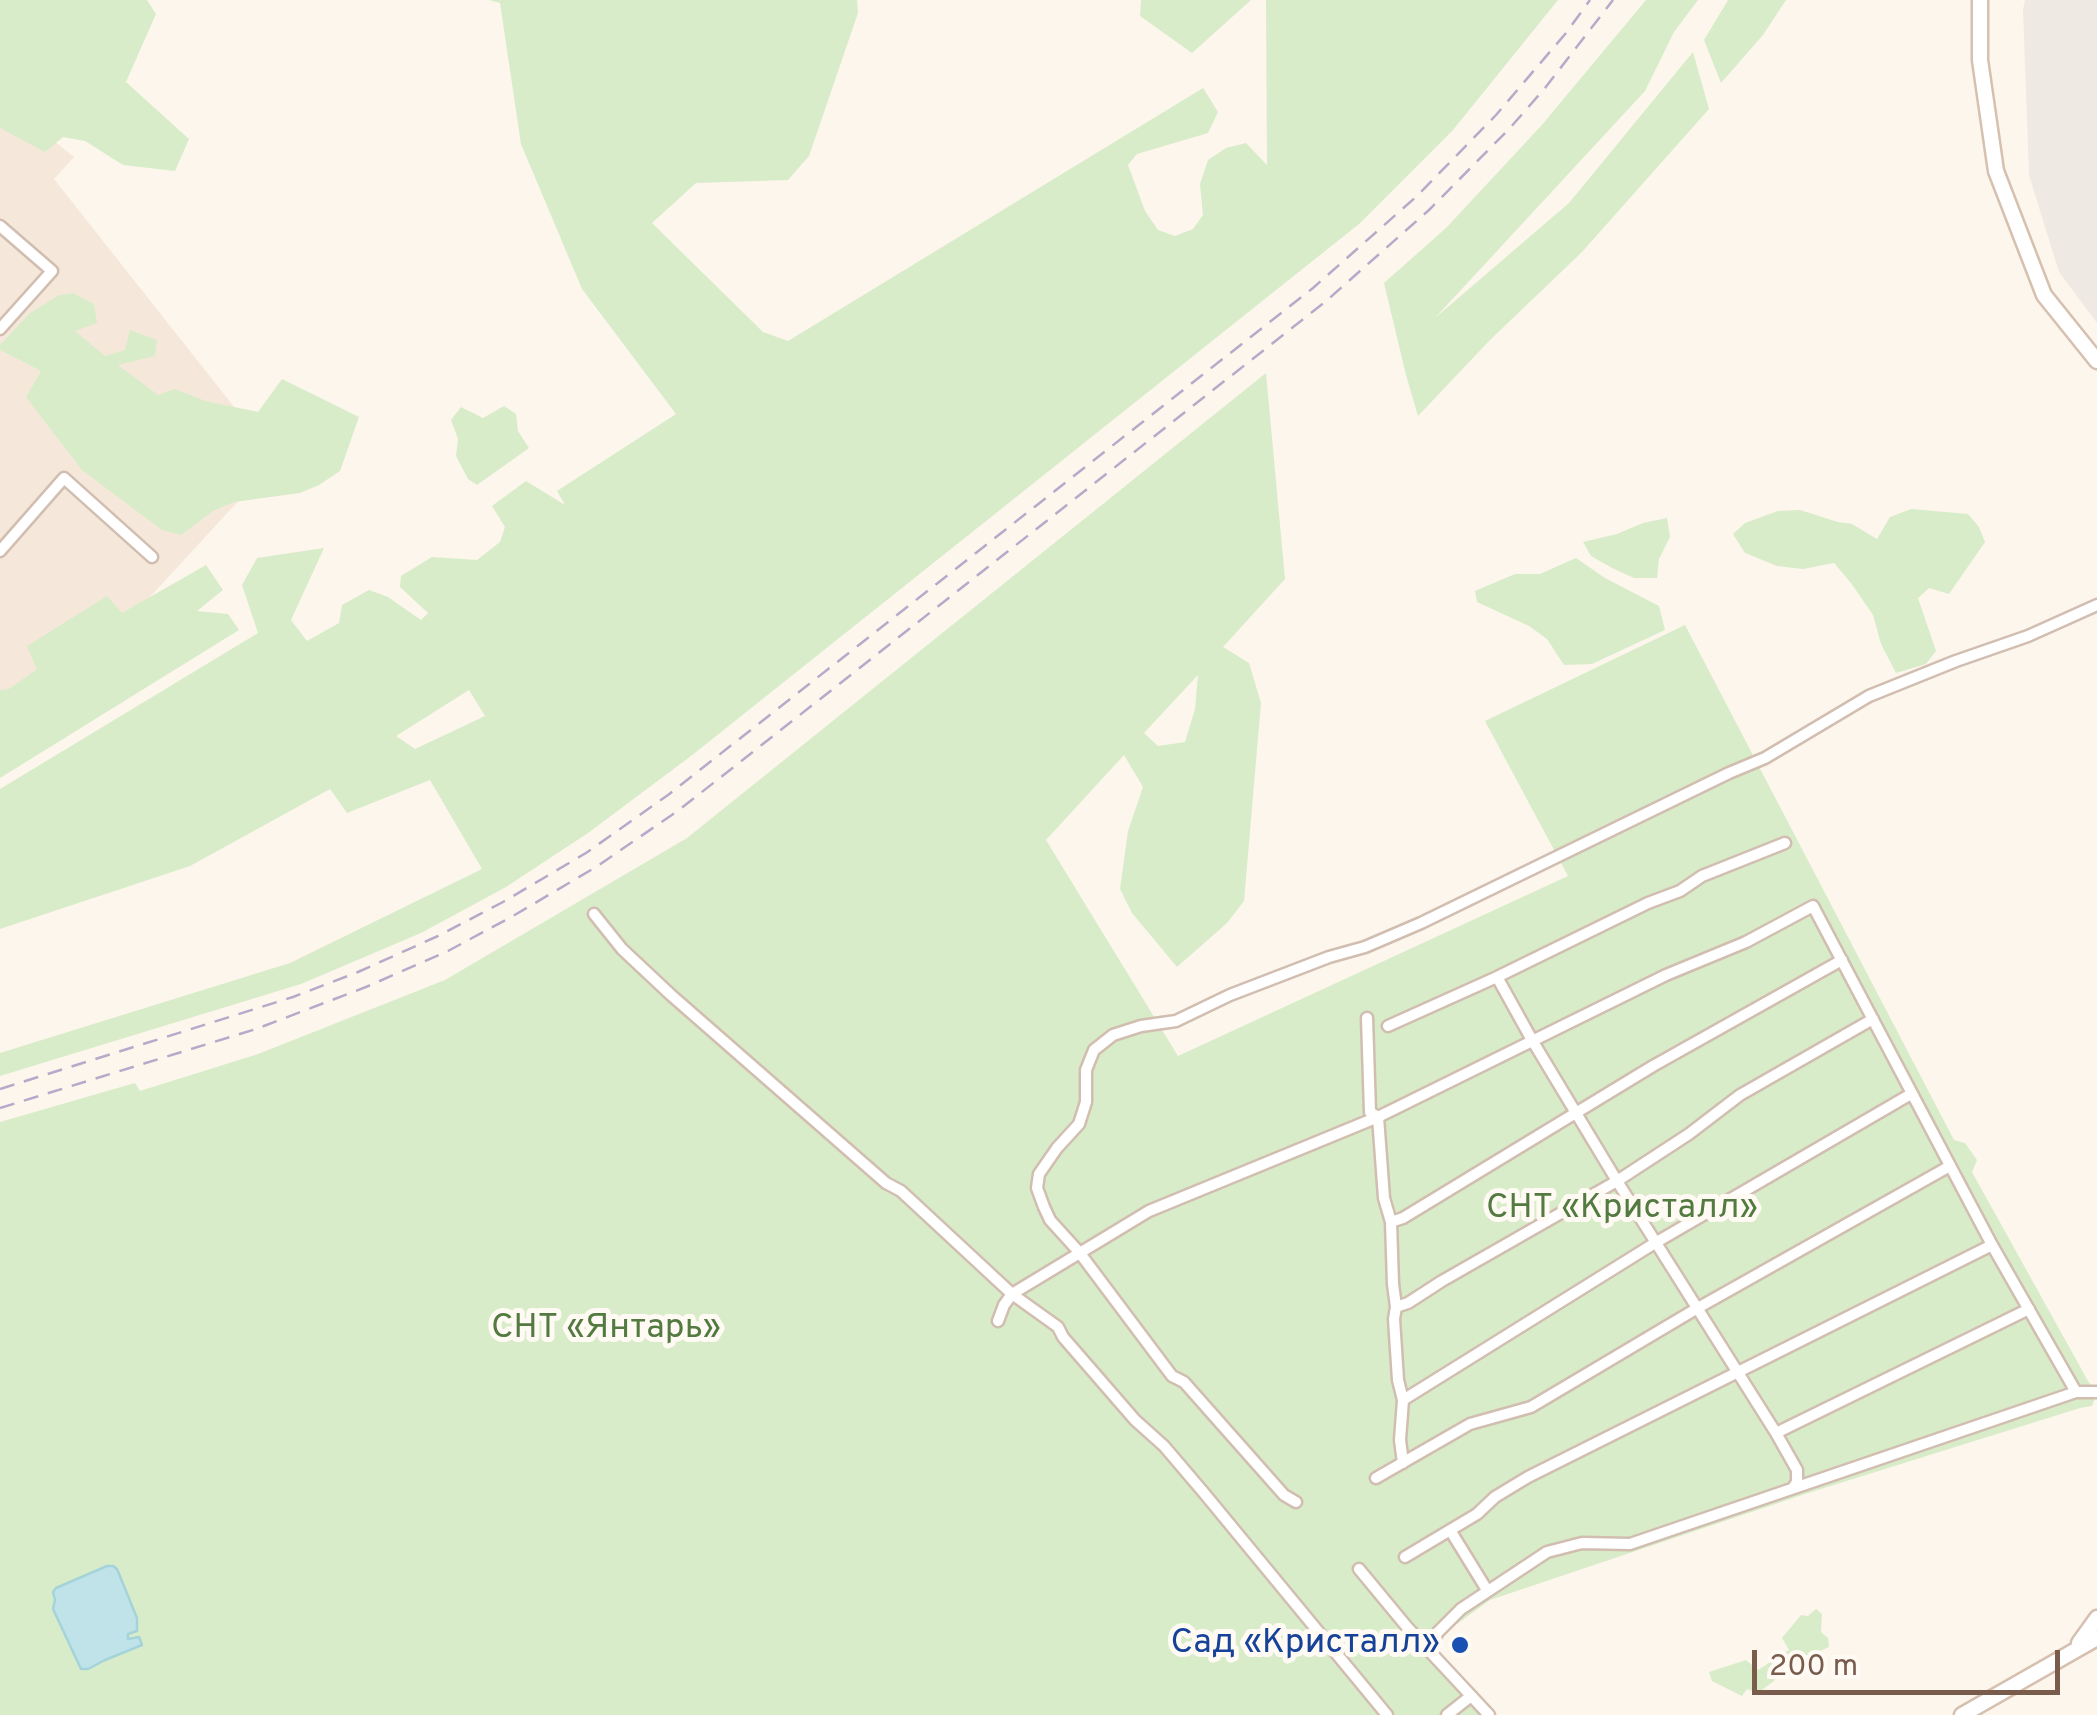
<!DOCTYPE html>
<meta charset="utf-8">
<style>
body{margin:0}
#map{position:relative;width:2097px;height:1715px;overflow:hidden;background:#fdf6ec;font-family:Overpass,sans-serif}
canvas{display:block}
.scale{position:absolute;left:1752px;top:1650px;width:308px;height:45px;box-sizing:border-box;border:5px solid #7a5c4d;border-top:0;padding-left:12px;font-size:30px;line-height:35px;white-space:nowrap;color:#7a5c4d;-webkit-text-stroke:8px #fffaf3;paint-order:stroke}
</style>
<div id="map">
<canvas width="2097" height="1715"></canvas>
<div class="scale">200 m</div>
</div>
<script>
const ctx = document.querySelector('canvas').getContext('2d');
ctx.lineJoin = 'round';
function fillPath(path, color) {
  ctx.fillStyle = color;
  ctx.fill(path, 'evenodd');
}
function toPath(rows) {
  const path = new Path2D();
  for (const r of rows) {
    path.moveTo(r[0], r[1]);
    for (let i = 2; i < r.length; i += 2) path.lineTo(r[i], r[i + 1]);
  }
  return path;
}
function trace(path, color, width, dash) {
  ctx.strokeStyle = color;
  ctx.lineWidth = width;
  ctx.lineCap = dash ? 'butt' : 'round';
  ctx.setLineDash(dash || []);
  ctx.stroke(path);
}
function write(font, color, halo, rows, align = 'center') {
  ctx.font = font + ' Overpass,sans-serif';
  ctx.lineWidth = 10;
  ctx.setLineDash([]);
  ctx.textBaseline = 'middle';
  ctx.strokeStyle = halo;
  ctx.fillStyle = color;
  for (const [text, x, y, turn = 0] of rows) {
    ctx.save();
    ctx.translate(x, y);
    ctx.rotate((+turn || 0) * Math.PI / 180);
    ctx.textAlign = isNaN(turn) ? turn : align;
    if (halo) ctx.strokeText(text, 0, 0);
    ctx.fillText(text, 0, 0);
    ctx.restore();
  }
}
fillPath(toPath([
 [0,97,74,157,54,179,276,460,0,760]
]), '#f5e8da');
fillPath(toPath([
 [2025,0,2097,0,2097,323,2059,272,2029,175,2023,10]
]), '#efe9e4');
fillPath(toPath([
 [0,0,147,0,156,14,126,82,189,139,175,171,123,165,85,141,63,137,45,152,0,128],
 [489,0,857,0,858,13,809,156,788,180,696,183,652,223,763,332,788,341,1203,88,1218,112,1208,133,1137,154,1128,165,1145,211,1158,230,1175,236,1193,229,1203,215,1200,184,1208,160,1226,148,1246,143,1267,165,1266,0,1558,0,1453,130,1359,224,691,756,588,833,506,887,421,933,301,984,0,1076,0,1053,290,963,482,869,430,780,347,813,330,789,190,866,0,929,0,789,258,633,242,585,257,558,324,548,291,620,307,641,339,623,342,605,369,590,388,597,421,620,428,613,400,587,401,576,432,557,477,560,500,542,505,527,492,506,526,481,565,505,557,491,676,414,582,289,521,144,500,3],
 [469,690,485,716,415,749,396,736],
 [1141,0,1251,0,1192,53,1140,16],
 [1646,0,1698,0,1674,32,1645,91,1435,318,1569,203,1693,52,1709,109,1582,252,1490,340,1418,416,1406,375,1384,283,1446,228,1541,126],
 [1728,0,1786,0,1763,35,1721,83,1704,40],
 [73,293,94,304,97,323,75,331,105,356,125,350,130,330,157,340,155,356,118,365,158,395,175,389,205,401,258,412,282,379,359,417,340,471,319,485,300,493,234,502,213,511,181,535,162,530,82,470,26,397,41,371,0,350,0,345,30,313,59,295],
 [1266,373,1285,579,1223,647,1249,663,1261,703,1244,901,1227,923,1177,967,1132,913,1120,889,1128,831,1143,787,1124,755,1046,840,1178,1056,1568,876,1485,721,1685,625,1954,1140,1965,1143,1977,1160,1972,1172,2088,1381,2097,1393,2092,1406,2080,1408,1805,1494,1490,1600,1443,1634,1417,1643,1480,1715,0,1715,0,1122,135,1083,140,1091,258,1054,445,980,687,838],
 [1198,675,1195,709,1185,742,1158,746,1144,733],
 [504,406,516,414,518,431,529,448,477,485,468,479,456,456,458,439,451,420,461,407,483,418],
 [1911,509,1968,514,1979,527,1985,542,1949,594,1929,588,1918,598,1936,651,1926,664,1896,673,1881,644,1873,615,1851,583,1834,563,1803,569,1777,566,1745,553,1733,534,1745,523,1778,511,1800,510,1838,522,1852,524,1877,539,1890,517],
 [1667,518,1670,537,1659,559,1657,578,1634,578,1612,568,1591,556,1583,542,1617,534,1643,523],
 [1576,558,1605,578,1659,606,1665,630,1592,664,1564,665,1547,639,1529,626,1477,602,1475,591,1515,574,1540,574],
 [206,565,223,590,197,611,228,614,239,630,0,778,0,690,9,689,37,669,27,646,107,596,122,613],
 [1816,1609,1822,1614,1821,1632,1828,1638,1829,1647,1779,1670,1774,1681,1758,1693,1747,1689,1742,1696,1712,1681,1709,1672,1746,1660,1758,1670,1789,1650,1782,1638,1801,1615,1808,1616]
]), '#d8ecc9');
const water = toPath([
 [107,1566,113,1566,117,1569,137,1618,137,1631,128,1634,128,1639,139,1637,142,1645,105,1660,88,1669,81,1669,53,1609,55,1600,53,1592,56,1588,107,1566]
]);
fillPath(water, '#bfe3e8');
trace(water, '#a5d3da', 2.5);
const street = toPath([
 [0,226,52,271,0,329],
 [0,551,64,478,152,557],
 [594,914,622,949,671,995,886,1183,901,1191,1012,1294,1058,1327,1063,1337,1135,1420,1164,1446,1204,1493,1387,1715],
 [1497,977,1532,1040,1617,1181,1776,1433,1797,1470,1797,1482,1793,1488],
 [1367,1018,1370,1112,1378,1117,1384,1198,1391,1222,1393,1284,1396,1307,1394,1319,1398,1380,1403,1400,1400,1440,1403,1463],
 [1388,1026,1497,977,1648,903,1680,891,1702,876,1785,843],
 [1391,1222,1403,1218,1653,1066,1842,960],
 [1396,1307,1408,1303,1442,1281,1617,1181,1689,1134,1740,1095,1873,1019],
 [998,1321,1004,1305,1012,1294,1149,1211,1378,1117,1666,975,1746,942,1813,906,1992,1245,2076,1392],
 [1403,1400,1655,1243,1911,1094],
 [1776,1433,2029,1309],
 [1376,1478,1470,1424,1531,1407,1696,1309,1950,1166],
 [1296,1502,1284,1495,1184,1382,1172,1376,1079,1252,1050,1220,1044,1207,1037,1188,1039,1174,1057,1148,1079,1124,1086,1102,1086,1070,1094,1050,1113,1035,1141,1026,1176,1021,1230,995,1329,957,1365,947,1421,923,1729,773,1765,758,1869,696,1956,661,2028,636,2097,605],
 [1450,1530,1487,1590],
 [1405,1557,1477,1514,1495,1497,1528,1477,1992,1245],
 [1359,1569,1407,1627,1489,1715],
 [1430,1652,1431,1645,1438,1632,1461,1609,1547,1552,1582,1543,1630,1544,2076,1392,2097,1392],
 [1447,1715,1471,1696]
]);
const secondary = toPath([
 [1980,0,1980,60,1996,171,2044,295,2097,361],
 [2079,1643,2097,1618],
 [1962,1715,2097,1638]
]);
trace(street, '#d1beb0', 15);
trace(secondary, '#d6c0b0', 19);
trace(street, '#fff', 10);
trace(secondary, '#fff', 14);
trace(toPath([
 [0,1089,293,997,358,972,438,936,503,902,586,853,668,795,1313,288,1417,196,1496,115,1566,33,1590,0],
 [0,1108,256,1029,366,987,448,951,513,916,596,867,679,810,1325,302,1429,210,1510,128,1545,88,1613,0]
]), '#b9a8c9', 2.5, [15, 10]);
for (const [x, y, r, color] of [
 [1460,1645,10,"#1a4fb4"]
]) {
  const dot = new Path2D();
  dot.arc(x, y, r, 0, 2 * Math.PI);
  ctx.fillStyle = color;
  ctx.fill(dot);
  trace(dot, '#fffaf3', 4);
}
write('35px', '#537a41', '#fffaf3', [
 ["СНТ «Кристалл»",1622,1210],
 ["СНТ «Янтарь»",606,1330]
]);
write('35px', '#164399', '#fffaf3', [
 ["Сад «Кристалл»",1440,1645]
], 'right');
</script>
